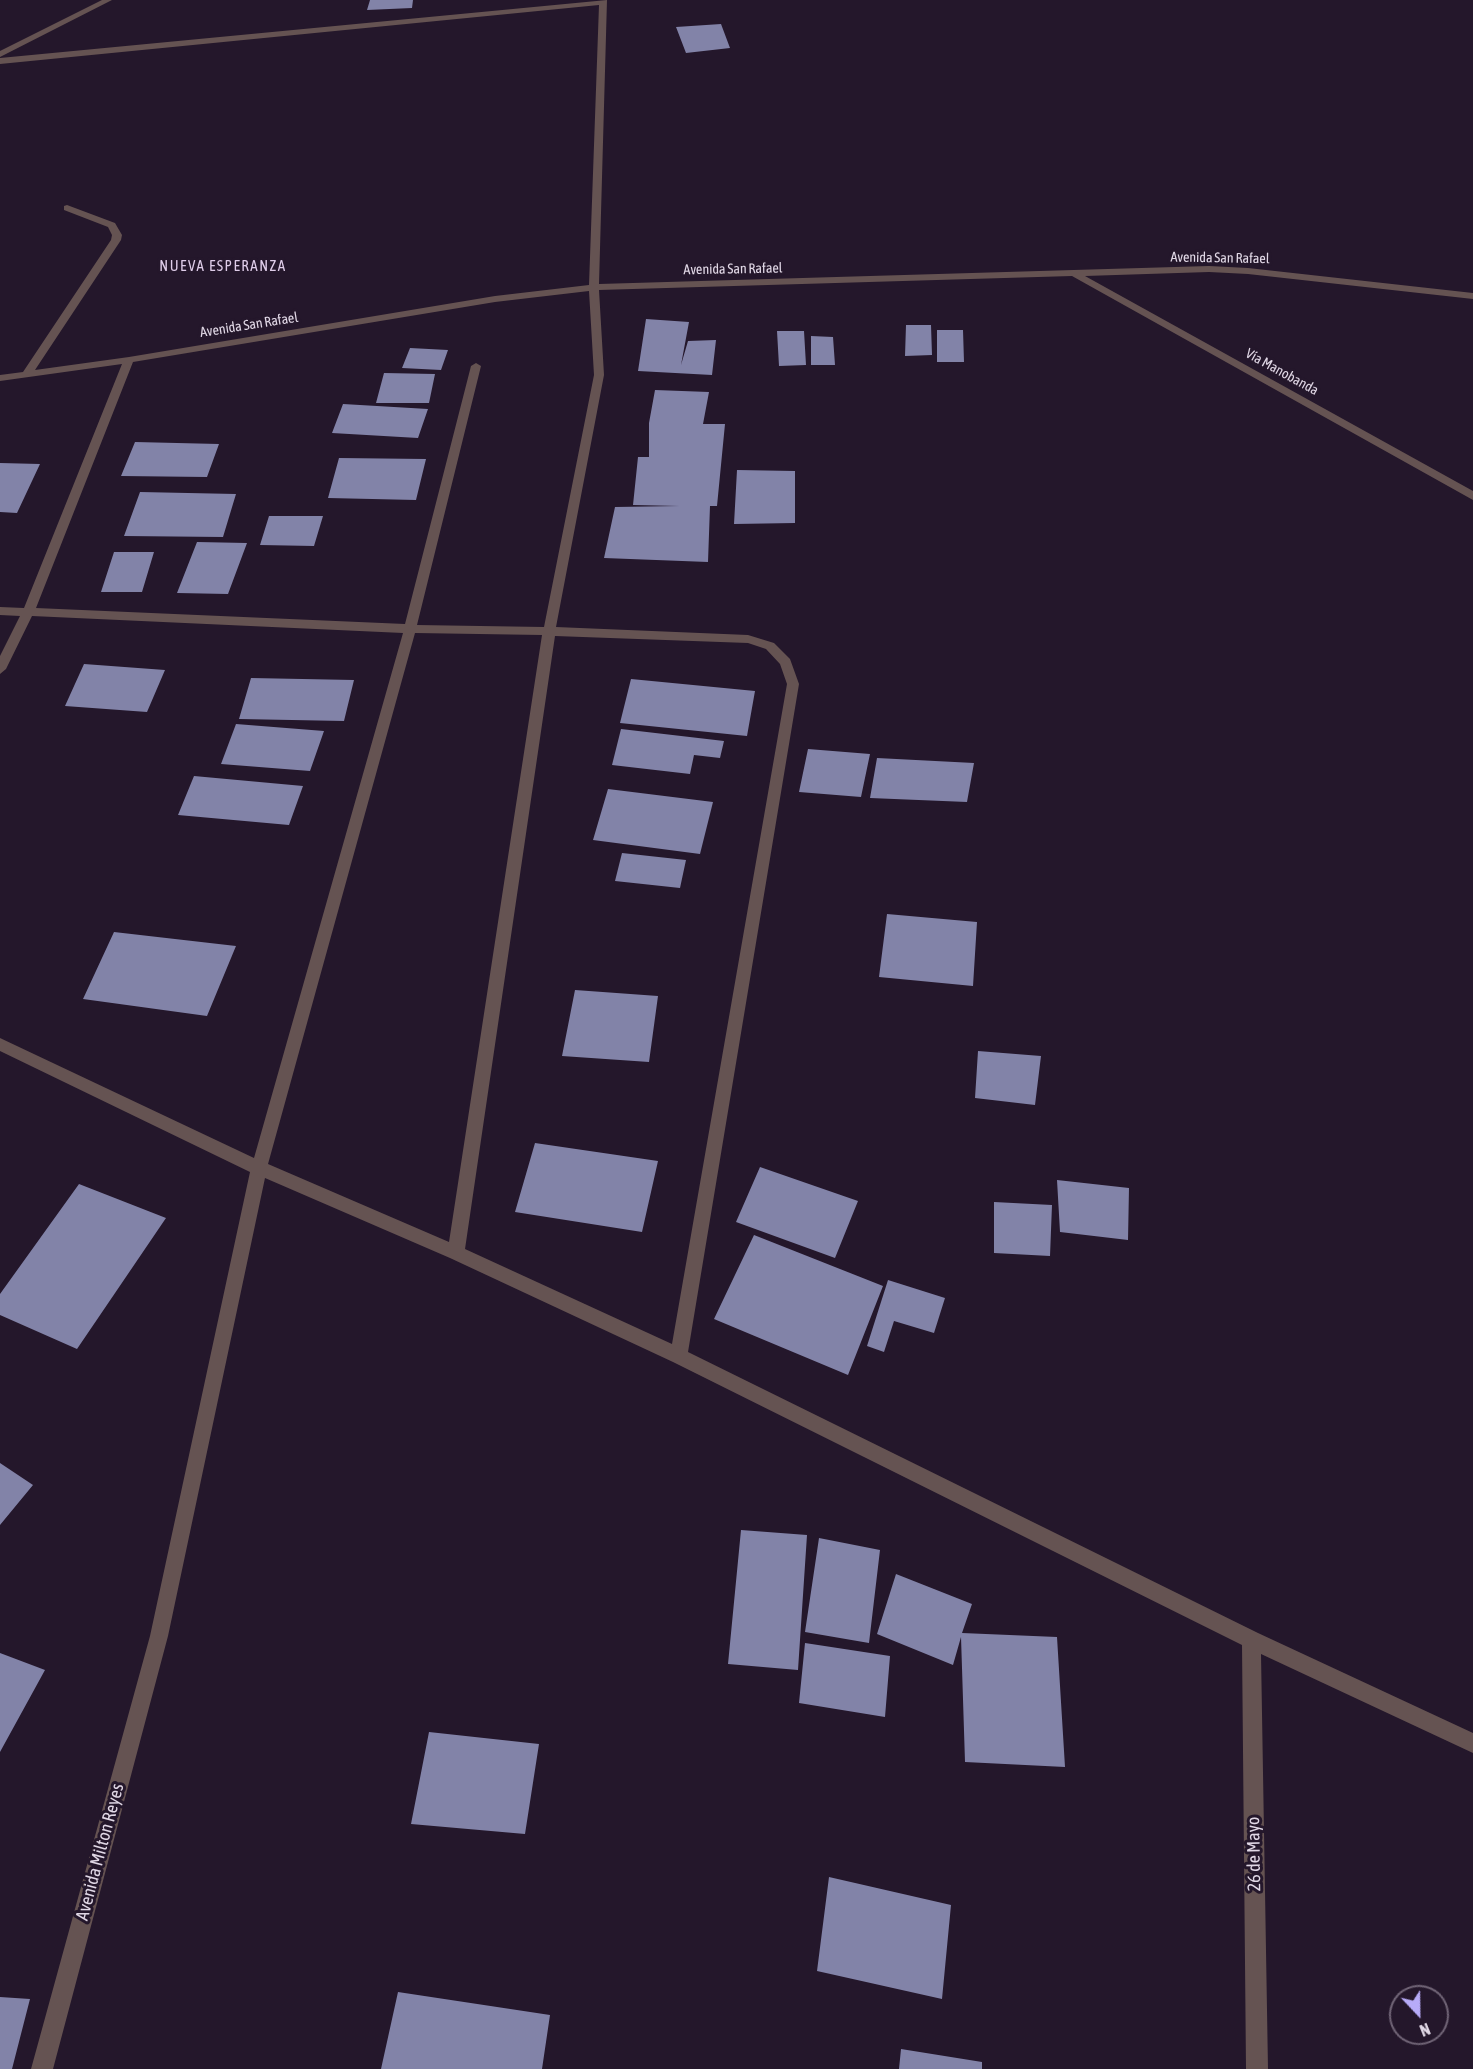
<!DOCTYPE html>
<meta charset="utf-8">
<style>
body{margin:0}
#map{position:relative;width:1473px;height:2069px;overflow:hidden;background:#24172b;font-family:"Asap Condensed",sans-serif}
canvas{display:block}
.north{position:absolute;left:1389px;top:1985px;width:60px;height:60px;box-sizing:border-box;background:#24172b;border:2px solid #706476;border-radius:50%;rotate:158deg;font-size:16px;font-weight:700;line-height:24px;text-align:center;color:#e1d8e6}
.north::after{content:'';display:block;margin:auto;width:21px;height:27px;background:#b7abf8;clip-path:polygon(50% 0,100% 100%,50% 72%,0 100%)}
</style>
<div id="map">
<canvas width="1473" height="2069"></canvas>
<div class="north">N</div>
</div>
<script>
const ctx = document.querySelector('canvas').getContext('2d');
ctx.lineJoin = 'round';
function fillPath(path, color) {
  ctx.fillStyle = color;
  ctx.fill(path, 'evenodd');
}
function toPath(rows) {
  const path = new Path2D();
  for (const r of rows) {
    path.moveTo(r[0], r[1]);
    for (let i = 2; i < r.length; i += 2) path.lineTo(r[i], r[i + 1]);
  }
  return path;
}
function write(font, color, halo, rows, align = 'center') {
  ctx.font = font + ' "Asap Condensed",sans-serif';
  ctx.lineWidth = 6;
  ctx.setLineDash([]);
  ctx.textBaseline = 'middle';
  ctx.strokeStyle = halo;
  ctx.fillStyle = color;
  for (const [text, x, y, turn = 0] of rows) {
    ctx.save();
    ctx.translate(x, y);
    ctx.rotate((+turn || 0) * Math.PI / 180);
    ctx.textAlign = isNaN(turn) ? turn : align;
    if (halo) ctx.strokeText(text, 0, 0);
    ctx.fillText(text, 0, 0);
    ctx.restore();
  }
}
fillPath(toPath([
 [370,0,413,0,412,8,367,10],
 [721,24,730,48,686,53,676,27],
 [646,319,689,322,681,365,688,341,716,340,712,375,638,371],
 [906,325,931,325,932,355,905,356],
 [937,330,963,330,964,362,937,362],
 [777,331,804,331,806,365,779,366],
 [811,336,833,337,835,365,811,365],
 [410,348,448,350,441,370,402,368],
 [384,373,435,374,429,403,376,403],
 [655,390,709,392,703,424,725,424,717,506,710,506,708,562,604,558,615,507,679,506,633,505,638,457,649,457,649,423],
 [343,404,428,409,418,438,332,433],
 [135,442,219,444,207,477,121,476],
 [339,458,426,459,416,500,328,498],
 [0,463,40,464,17,513,0,512],
 [737,470,795,471,795,523,734,524],
 [140,492,236,494,223,537,124,536],
 [269,516,323,516,314,546,260,545],
 [197,542,247,543,228,594,177,593],
 [114,552,154,552,142,592,101,592],
 [84,664,165,670,147,712,65,706],
 [251,678,354,680,344,721,239,719],
 [631,679,755,691,747,736,620,723],
 [236,724,324,731,310,771,221,764],
 [621,729,724,741,720,758,694,755,690,774,612,765],
 [808,749,870,754,861,797,799,792],
 [877,758,974,763,967,802,870,798],
 [194,776,303,786,289,825,178,815],
 [608,789,713,802,700,854,593,840],
 [622,853,686,860,680,888,615,881],
 [887,914,977,922,973,986,879,977],
 [114,932,236,946,207,1016,83,999],
 [575,990,658,996,649,1062,562,1056],
 [978,1051,1041,1056,1035,1105,975,1098],
 [535,1143,658,1161,642,1232,515,1212],
 [760,1167,858,1201,835,1258,736,1222],
 [1057,1180,1129,1188,1128,1240,1060,1232],
 [79,1184,166,1218,77,1349,0,1315,0,1294],
 [994,1202,1052,1205,1050,1256,994,1253],
 [754,1235,883,1286,848,1375,714,1319],
 [888,1280,945,1298,934,1333,894,1321,884,1352,867,1346],
 [0,1463,33,1485,0,1525],
 [741,1530,807,1535,798,1670,728,1664],
 [819,1538,880,1550,869,1643,805,1632],
 [896,1574,972,1604,962,1633,1057,1637,1065,1767,965,1762,961,1637,953,1665,877,1634],
 [805,1643,890,1656,885,1717,799,1703],
 [0,1653,45,1670,0,1752],
 [429,1732,539,1744,525,1834,411,1824],
 [829,1877,951,1905,942,1999,817,1971],
 [398,1992,550,2015,542,2069,381,2069],
 [0,1997,30,1999,12,2069,0,2069],
 [901,2049,982,2062,982,2069,899,2069]
]), '#8283a8');
fillPath(toPath([
 [102,0,112,0,0,57,0,51,102,0],
 [607,0,599,284,1209,266,1248,268,1473,293,1473,299,1248,274,1209,272,1085,276,1473,491,1473,500,1072,276,599,290,604,375,556,627,748,635,774,643,790,659,799,684,688,1352,1258,1633,1473,1733,1473,1753,1261,1654,1268,2069,1246,2069,1242,1645,673,1362,450,1258,265,1178,168,1636,53,2069,31,2069,150,1636,250,1172,0,1051,0,1038,254,1158,403,633,32,616,6,669,0,674,0,656,20,616,0,615,0,607,24,608,122,364,0,381,0,375,23,372,111,240,112,235,108,227,64,210,64,206,67,205,115,223,122,235,121,240,35,370,129,357,495,296,589,285,599,5,0,64,0,58,607,0],
 [589,291,594,375,544,627,417,625,481,366,476,363,471,366,405,624,36,608,133,362,495,302,589,291],
 [415,633,542,635,449,1242,268,1164,415,633],
 [555,636,748,643,766,649,780,664,787,684,672,1344,465,1249,555,636]
]), '#655352');
write('14px', '#e1d8e6', '#24172b', [
 ["Avenida San Rafael",1220,258,1],
 ["Avenida San Rafael",733,269,-1],
 ["Avenida San Rafael",249,325,-9],
 ["Vía Manobanda",1282,372,29]
]);
ctx.letterSpacing = '1.5px';
write('15px', '#dfcde9', '#24172b', [
 ["NUEVA ESPERANZA",223,266]
]);
ctx.letterSpacing = '0px';
write('18px', '#e1d8e6', '#24172b', [
 ["Avenida Milton Reyes",100,1852,-75],
 ["26 de Mayo",1254,1854,-91]
]);
</script>
